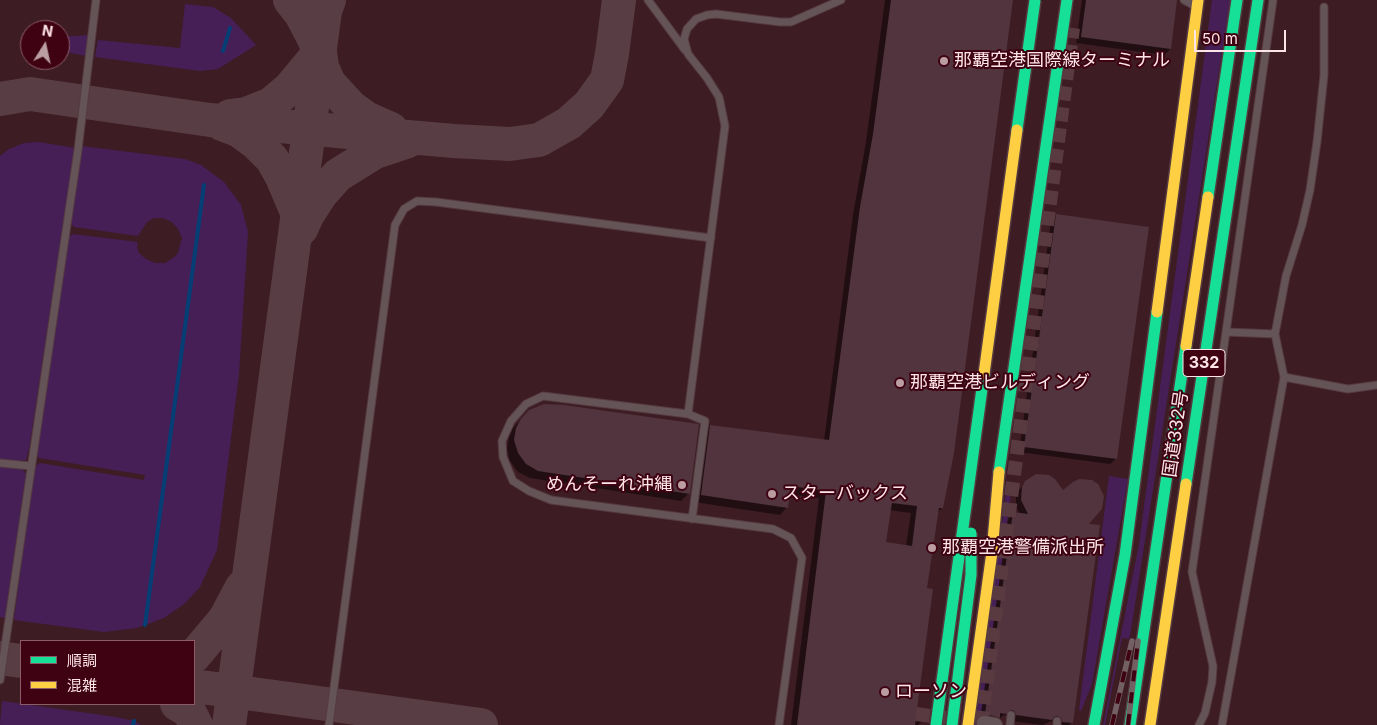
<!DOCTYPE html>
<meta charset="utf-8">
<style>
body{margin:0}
#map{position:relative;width:1377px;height:725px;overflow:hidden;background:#3d1c24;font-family:Inter,"Noto Sans JP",sans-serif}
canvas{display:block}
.legend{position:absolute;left:20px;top:640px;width:175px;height:65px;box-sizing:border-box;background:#3f0213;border:1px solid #8b5c67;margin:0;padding:6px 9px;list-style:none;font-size:15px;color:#fde4e6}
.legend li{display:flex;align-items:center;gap:10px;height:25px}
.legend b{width:25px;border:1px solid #8b5c67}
.north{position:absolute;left:20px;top:20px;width:50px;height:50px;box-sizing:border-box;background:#3f0213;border:1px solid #8b5c67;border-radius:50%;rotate:10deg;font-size:14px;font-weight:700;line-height:20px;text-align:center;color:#fde4e6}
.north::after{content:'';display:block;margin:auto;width:18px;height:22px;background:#ba9ea2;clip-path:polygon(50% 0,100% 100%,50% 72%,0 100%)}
.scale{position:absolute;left:1194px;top:30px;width:92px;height:22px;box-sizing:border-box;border:2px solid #fde4e6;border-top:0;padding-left:6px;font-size:15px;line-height:18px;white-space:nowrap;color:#fde4e6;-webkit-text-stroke:4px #3f0213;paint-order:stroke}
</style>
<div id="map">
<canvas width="1377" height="725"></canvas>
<ul class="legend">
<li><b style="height:6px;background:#16e098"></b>順調</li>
<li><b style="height:6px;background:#ffcf43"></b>混雑</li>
</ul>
<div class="north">N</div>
<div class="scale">50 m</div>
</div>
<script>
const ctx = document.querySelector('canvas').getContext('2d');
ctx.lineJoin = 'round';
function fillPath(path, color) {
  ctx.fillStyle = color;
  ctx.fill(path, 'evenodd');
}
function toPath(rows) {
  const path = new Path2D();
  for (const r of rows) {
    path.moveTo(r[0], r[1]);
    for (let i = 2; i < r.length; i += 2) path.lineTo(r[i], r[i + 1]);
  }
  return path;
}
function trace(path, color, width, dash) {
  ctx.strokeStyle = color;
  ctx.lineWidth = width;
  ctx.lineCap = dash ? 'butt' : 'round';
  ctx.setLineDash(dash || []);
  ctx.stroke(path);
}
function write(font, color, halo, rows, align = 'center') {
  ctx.font = font + ' Inter,"Noto Sans JP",sans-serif';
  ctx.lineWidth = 4;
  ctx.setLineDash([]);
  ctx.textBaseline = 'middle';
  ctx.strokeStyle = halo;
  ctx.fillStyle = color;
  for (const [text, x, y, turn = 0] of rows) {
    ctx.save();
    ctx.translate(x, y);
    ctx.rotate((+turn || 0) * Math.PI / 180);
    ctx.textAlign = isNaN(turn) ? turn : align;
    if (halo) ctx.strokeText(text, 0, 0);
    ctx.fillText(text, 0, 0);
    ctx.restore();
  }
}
fillPath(toPath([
 [1212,0,1230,0,1130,636,1129,639,1122,638,1105,725,1103,725,1139,544],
 [185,4,213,7,231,18,256,45,218,69,200,71,95,57,98,40,180,48],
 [89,35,87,56,60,51,60,37],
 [39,142,75,148,29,449,26,460,17,461,0,459,0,156,9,149,24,143],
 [82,146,185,159,201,165,224,182,241,205,248,232,239,374,217,550,200,587,184,604,164,618,137,628,104,632,14,620,34,467,40,463,144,480,145,475,39,458,37,455,68,237,73,234,138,242,137,247,139,253,146,259,155,263,165,263,173,258,178,253,182,238,178,229,172,222,163,218,154,218,147,222,138,236,74,227,71,223],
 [0,467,22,469,26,474,5,618,0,617],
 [1109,476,1128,479,1092,684,1081,711,1079,710],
 [1007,486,1012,486,980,725,975,725],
 [2,701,116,717,134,721,141,725,0,725]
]), '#471f57');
fillPath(toPath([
 [885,0,1011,0,942,508,937,513,925,590,916,710,923,720,918,725,791,725,819,498,789,494,787,507,780,515,694,502,703,433,710,426,824,441,853,215,866,142],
 [889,510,911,513,906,546,885,543],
 [1082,0,1176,0,1170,49,1164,55,1076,43],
 [1057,215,1116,459,1110,464,1019,452,1051,221],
 [530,411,689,493,681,501,530,478,518,472,510,461,507,449,509,437,513,428],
 [1024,484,1087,525,1071,723,1069,725,1056,725,1051,721,1043,725,1011,721,1009,716,1004,715,999,719,980,720,1008,519,1014,514,1020,515,1016,506,1016,494]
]), '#0007');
trace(toPath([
 [223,51,230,28],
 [145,625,204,185],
 [133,725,134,721]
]), '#053f75', 4);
trace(toPath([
 [290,0,301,14,313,37,320,52,322,67,329,83,351,107,366,118,391,129],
 [0,99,30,94,210,120,454,141,510,144,539,140,569,123,589,105,607,80,612,54,619,0],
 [230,116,246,114,271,104,290,88,320,52],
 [222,124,238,130,256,143,272,159,282,177,298,215],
 [301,229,308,214,321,194,338,175,375,152,408,141],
 [194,656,225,619,242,587],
 [0,658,21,661],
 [194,686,481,725],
 [177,704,189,711,196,725],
 [229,725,325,11,329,0]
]), '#583e44', 34);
fillPath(toPath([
 [891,0,1013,0,954,453,943,508,939,508,927,588,933,589,917,709,926,711,925,721,916,719,915,725,797,725,826,491,791,486,788,508,701,495,710,425,829,440,860,207,873,134],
 [892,503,917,506,912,546,886,542],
 [1086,0,1177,0,1171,49,1081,37],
 [1056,214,1149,227,1117,459,1024,447],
 [544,404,564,405,699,424,690,494,538,471,526,464,518,453,514,440,516,428,521,419,529,410],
 [1036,474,1049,475,1055,479,1063,490,1073,482,1079,479,1092,480,1098,484,1104,496,1102,509,1089,524,1100,525,1073,723,1062,722,1061,718,1057,716,1054,717,1052,720,1016,715,1014,711,1011,710,1006,714,1000,713,1000,718,985,714,1013,512,1028,514,1021,500,1022,487,1025,481]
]), '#51343e');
trace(toPath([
 [916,714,946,718],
 [981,725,1073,28]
]), '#5a3a41', 14, [14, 7]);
const lane = toPath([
 [648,0,685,50],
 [1184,0,1195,6],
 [1226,332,1275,334],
 [1284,377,1348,389,1377,385],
 [688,414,705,421,692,519],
 [0,463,31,466],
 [0,680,78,150,96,0],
 [329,725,395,225,404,209,417,201,436,202,711,238],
 [779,725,802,558,791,538,773,529,551,500,529,491,513,481,503,457,502,441,511,421,526,404,543,396,688,414,725,126,719,97,707,78,688,54,684,39,687,29,696,19,707,15,716,14,780,22,791,22,841,0],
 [1010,725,1011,715],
 [1057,725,1057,721],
 [1199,725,1205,713,1212,682,1213,666,1192,572,1273,0],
 [1222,725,1284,377,1275,334,1286,276,1302,225,1310,190,1317,142,1324,75,1324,7]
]);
const street = toPath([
 [984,723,995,725]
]);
const fast = toPath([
 [1208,197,1237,0],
 [999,472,1067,0],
 [1186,484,1258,0],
 [1094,725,1125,555,1157,312],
 [1130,725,1186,346]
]);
const slow = toPath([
 [1157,312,1198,0],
 [1186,346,1208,197],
 [968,725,992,552,999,472],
 [1150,725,1186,484]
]);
trace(lane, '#553b41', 9);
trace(street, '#553b41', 16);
trace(fast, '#553b41', 14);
trace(slow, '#553b41', 14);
trace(lane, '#655457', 7);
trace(street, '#655457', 14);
trace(fast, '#16e098', 11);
trace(slow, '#ffcf43', 11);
const rail = toPath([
 [1112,725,1132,641],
 [1128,725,1138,641]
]);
trace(rail, '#736064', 5.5);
trace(rail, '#3f0213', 4, [11]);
const fastBridge = toPath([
 [1017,130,1035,0],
 [936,725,984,374],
 [952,725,971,575,971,533]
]);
const slowBridge = toPath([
 [984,374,1017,130]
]);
trace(fastBridge, '#553b41', 14, []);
trace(slowBridge, '#553b41', 14, []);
trace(fastBridge, '#16e098', 11);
trace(slowBridge, '#ffcf43', 11);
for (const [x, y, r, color] of [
 [944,61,5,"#ba9ea2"],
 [900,383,5,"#ba9ea2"],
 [682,485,5,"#ba9ea2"],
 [772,494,5,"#ba9ea2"],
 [932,548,5,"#ba9ea2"],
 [885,692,5,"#ba9ea2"]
]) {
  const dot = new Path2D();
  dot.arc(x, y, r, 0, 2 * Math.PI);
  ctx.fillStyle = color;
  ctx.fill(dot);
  trace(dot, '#3f0213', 2);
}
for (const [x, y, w] of [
 [1204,363,42]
]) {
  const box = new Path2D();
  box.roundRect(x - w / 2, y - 13.5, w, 27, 4);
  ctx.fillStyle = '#3f0213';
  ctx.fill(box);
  trace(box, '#fde4e6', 1);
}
write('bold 16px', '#fde4e6', null, [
 ["332",1204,363]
]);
write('18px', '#fde4e6', '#3f0213', [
 ["那覇空港国際線ターミナル",954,61],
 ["那覇空港ビルディング",910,383],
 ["めんそーれ沖縄",672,485,"right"],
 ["スターバックス",782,494],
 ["那覇空港警備派出所",942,548],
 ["ローソン",895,692]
], 'left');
write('18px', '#fde4e6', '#3f0213', [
 ["国道332号",1176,434,-82]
]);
</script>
